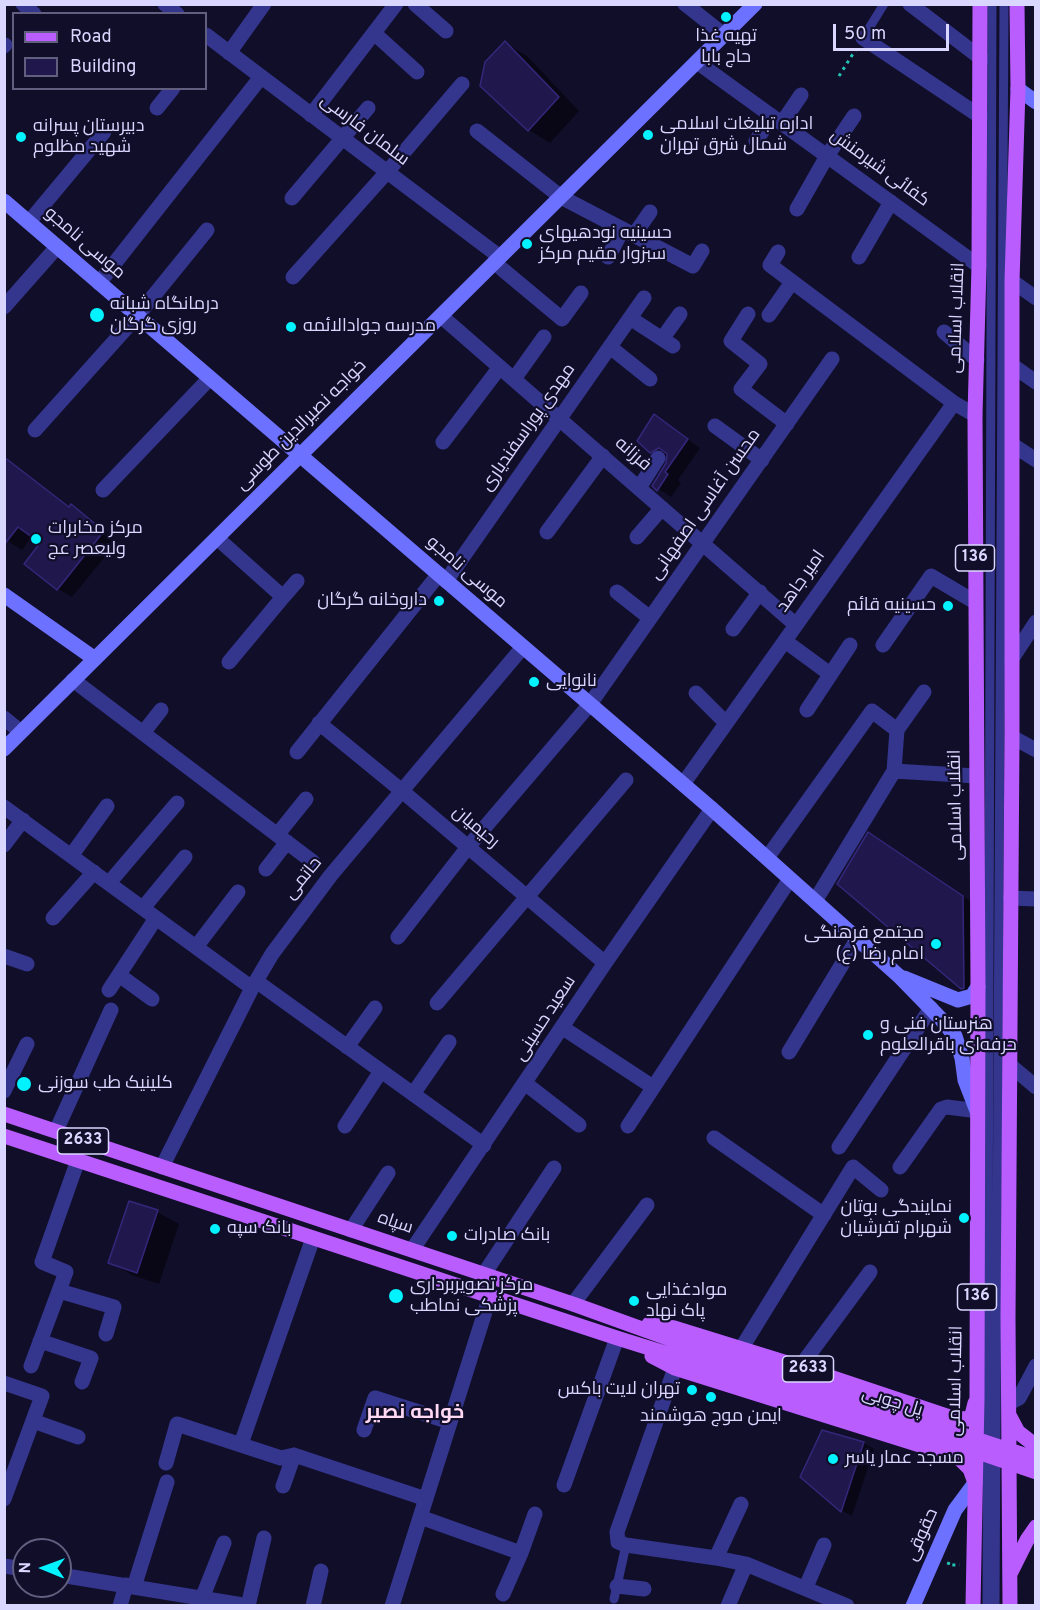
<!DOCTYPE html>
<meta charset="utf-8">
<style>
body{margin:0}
#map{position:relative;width:1040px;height:1610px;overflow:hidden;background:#110e2a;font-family:Overpass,sans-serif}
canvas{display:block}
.frame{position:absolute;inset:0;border:6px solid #d9d6ff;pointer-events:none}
.legend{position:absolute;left:12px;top:12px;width:195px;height:78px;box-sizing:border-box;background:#110e2a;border:2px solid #615e7f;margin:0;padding:8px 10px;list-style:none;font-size:18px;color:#d9d6ff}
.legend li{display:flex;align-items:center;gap:12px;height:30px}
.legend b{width:30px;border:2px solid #615e7f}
.north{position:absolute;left:12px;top:1538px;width:60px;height:60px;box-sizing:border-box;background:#110e2a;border:2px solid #615e7f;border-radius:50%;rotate:271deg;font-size:16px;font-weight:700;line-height:24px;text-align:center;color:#d9d6ff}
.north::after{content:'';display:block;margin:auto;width:21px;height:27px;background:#02f3ff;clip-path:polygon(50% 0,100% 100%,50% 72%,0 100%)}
.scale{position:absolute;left:833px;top:24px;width:116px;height:27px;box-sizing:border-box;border:3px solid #d9d6ff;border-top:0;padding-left:8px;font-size:18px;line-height:21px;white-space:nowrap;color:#d9d6ff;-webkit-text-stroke:4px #110e2a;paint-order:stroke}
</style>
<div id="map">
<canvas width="1040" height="1610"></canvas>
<div class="frame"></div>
<ul class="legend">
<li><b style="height:8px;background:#ba5dff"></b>Road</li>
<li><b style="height:16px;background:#20184d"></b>Building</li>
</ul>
<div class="north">N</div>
<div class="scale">50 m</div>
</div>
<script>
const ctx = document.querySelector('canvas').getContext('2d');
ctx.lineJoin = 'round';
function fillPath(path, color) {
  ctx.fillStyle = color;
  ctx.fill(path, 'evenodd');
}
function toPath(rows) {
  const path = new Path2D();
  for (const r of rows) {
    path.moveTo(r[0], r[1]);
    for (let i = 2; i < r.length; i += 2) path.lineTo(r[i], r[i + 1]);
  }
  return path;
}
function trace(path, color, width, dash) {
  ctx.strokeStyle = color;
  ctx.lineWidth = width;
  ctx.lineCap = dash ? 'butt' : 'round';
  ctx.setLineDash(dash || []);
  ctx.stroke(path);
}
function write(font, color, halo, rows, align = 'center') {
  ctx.font = font + ' Overpass,Cairo,sans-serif';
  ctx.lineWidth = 4.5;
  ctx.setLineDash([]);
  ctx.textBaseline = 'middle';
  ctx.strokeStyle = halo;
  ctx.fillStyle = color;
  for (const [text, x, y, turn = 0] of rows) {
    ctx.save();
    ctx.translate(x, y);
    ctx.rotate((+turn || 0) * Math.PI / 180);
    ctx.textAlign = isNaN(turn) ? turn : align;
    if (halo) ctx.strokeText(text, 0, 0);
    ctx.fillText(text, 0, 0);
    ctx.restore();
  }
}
fillPath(toPath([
 [505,43,527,56,579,111,550,143,529,130],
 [655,416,700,448,678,480,681,483,671,497,654,486,668,464,668,457,664,459,651,451],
 [4,457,71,507,86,515,118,541,72,597,58,589,42,543,33,535,22,550,4,539],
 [883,843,978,906,977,997,962,988],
 [157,1212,179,1224,159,1284,132,1275,110,1262],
 [864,1443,874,1449,852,1516,841,1510]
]), '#0007');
const building = toPath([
 [505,41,559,97,528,131,480,86,485,62,505,41],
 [654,414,688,439,665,472,668,474,657,491,652,486,666,463,667,454,659,448,650,453,637,441,654,414],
 [4,457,69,507,71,504,104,531,57,590,24,564,40,543,18,527,4,545,4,457],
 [868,832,963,896,964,988,961,989,837,884,868,832],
 [129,1201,158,1210,137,1273,108,1263,129,1201],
 [822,1430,864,1442,841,1512,800,1477,822,1430]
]);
fillPath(building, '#20184d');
trace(building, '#34277b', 1.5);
trace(toPath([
 [839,76,856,49],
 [949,1562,948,1565,960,1565]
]), '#23c6b4', 3, [3, 4.5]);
trace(toPath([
 [863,38,884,4],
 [614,1599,626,1545],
 [987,1606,992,4],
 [995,1606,1004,4]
]), '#34358d', 9);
trace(toPath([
 [23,4,34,14],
 [165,4,177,14],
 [415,4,446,31],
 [685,4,724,35],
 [910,4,982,59],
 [374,33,417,72],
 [206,35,500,257],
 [863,38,981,117],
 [4,46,5,45],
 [229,53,264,4],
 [697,62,979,266],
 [157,108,173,88],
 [311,115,396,4],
 [782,123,801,95],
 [477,131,561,197,693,266,702,251],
 [756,141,772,116],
 [292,198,368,108],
 [797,209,827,156,854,116],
 [29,222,104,132],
 [634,235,650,212],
 [778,252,770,265,954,403,975,415],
 [608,257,623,229],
 [859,257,891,202],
 [502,269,562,319,581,293],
 [293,277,387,172,462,84],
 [1012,281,1036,298],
 [99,283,261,77],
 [4,307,57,247],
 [748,314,731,341,760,364,741,389,787,424],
 [769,315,792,282],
 [441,316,796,625],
 [630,318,673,346],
 [944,332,977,360],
 [662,339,680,314],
 [610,347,650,379],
 [1013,366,1036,382],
 [514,379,544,337],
 [715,426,762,460],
 [35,430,138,315,207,230],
 [443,442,500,367],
 [1013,445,1036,460],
 [639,488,658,458],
 [103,490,210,378],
 [547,532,603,456],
 [637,537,662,508],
 [217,538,283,597,297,581],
 [446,581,644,298],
 [617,592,650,618],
 [733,629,760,592],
 [785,641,830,674],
 [883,645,931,576,975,602],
 [1011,660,1036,622],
 [229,662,283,597],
 [73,680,313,862],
 [696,693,726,723],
 [807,710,850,645],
 [4,718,21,732],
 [319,723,402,791,605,963],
 [897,730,924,692],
 [143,733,161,710],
 [1012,737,1036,750],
 [297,752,439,574],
 [683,784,954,403],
 [4,807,252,988],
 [277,835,306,799],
 [4,845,23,820],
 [71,856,107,806],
 [767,858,872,711,897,730,894,771],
 [266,869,287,842],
 [109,883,177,803],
 [1010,898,1036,899],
 [815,901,894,771,976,776],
 [143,908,185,857],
 [53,918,94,872],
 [398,937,468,847,590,704,832,359],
 [196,947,238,892],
 [4,956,27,964],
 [119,975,152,999],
 [256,981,484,1145],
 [109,990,156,918],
 [437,1003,626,780],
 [563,1028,653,1087],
 [347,1047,375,1008],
 [789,1052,858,938],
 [526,1084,579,1125],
 [4,1091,27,1044],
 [413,1094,449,1042],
 [345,1126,381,1071],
 [628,1126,790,879],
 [56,1131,111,1010],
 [714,1138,824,1215],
 [839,1147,931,1008],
 [162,1167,252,988,272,954,331,875,523,647],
 [900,1167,941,1109,947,1107,978,1111],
 [351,1230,388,1173],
 [412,1250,605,963,712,809],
 [484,1274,554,1168],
 [59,1291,114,1307,106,1334],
 [573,1304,647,1205],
 [40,1341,91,1358,82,1382],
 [741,1349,853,1167,881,1190],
 [31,1366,66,1272,42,1262,78,1160],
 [800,1367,870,1272],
 [675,1368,617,1532,618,1542,626,1545,716,1558,746,1564,847,1606],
 [4,1383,42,1396,4,1499],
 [1009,1403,1019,1398,1036,1366],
 [33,1421,78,1437],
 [364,1430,375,1398,450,1422],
 [241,1444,313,1238],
 [166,1463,177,1424,281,1458,294,1455,426,1499],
 [564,1485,617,1338],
 [283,1486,294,1455],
 [420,1517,521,1553],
 [716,1558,741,1504],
 [4,1566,24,1569],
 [60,1575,249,1606],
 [617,1586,644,1589],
 [134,1587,167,1482],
 [806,1587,824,1545],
 [503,1594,521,1553,535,1514],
 [120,1606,126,1585],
 [199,1606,224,1543],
 [248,1606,264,1538],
 [313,1606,321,1571],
 [392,1606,490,1296],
 [728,1606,746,1564]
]), '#34358d', 15);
trace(toPath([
 [1011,1066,1036,1087]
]), '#34358d', 15);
trace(toPath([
 [1018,89,1036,102],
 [4,201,712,809,900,977,941,1019,955,1036,962,1058,965,1080,977,1111],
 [4,595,95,659],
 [4,749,755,4],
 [904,978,958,1000,972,996,978,987],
 [913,1606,955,1510,975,1483]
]), '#6d71ff', 15);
trace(toPath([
 [4,1114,573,1304,670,1339,1036,1459],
 [4,1136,617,1338,937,1438,1036,1472],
 [649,1324,674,1328,800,1367,953,1418,968,1419,972,1415,975,1403],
 [652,1356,675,1368,920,1445,960,1459,970,1469,974,1480],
 [1010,1417,1018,1432,1036,1446],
 [1011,1572,1027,1540,1036,1527],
 [973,1606,977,1398,978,987,975,415,979,266,980,4],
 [1010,1606,1008,1317,1012,737,1012,281,1018,89,1017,4]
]), '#ba5dff', 15);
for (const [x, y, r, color] of [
 [726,17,6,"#02f3ff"],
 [648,135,6,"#02f3ff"],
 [21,137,6,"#02f3ff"],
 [527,244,6,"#02f3ff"],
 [97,315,8,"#02f3ff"],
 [291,327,6,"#02f3ff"],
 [36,539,6,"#02f3ff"],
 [439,601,6,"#02f3ff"],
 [948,606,6,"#02f3ff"],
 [534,682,6,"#02f3ff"],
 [936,944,6,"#02f3ff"],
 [868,1035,6,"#02f3ff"],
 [24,1084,8,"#02f3ff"],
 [964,1218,6,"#02f3ff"],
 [215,1229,6,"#02f3ff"],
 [452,1236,6,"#02f3ff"],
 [396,1296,8,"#02f3ff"],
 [634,1301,6,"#02f3ff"],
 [692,1390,6,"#02f3ff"],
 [711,1397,6,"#02f3ff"],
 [833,1459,6,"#02f3ff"]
]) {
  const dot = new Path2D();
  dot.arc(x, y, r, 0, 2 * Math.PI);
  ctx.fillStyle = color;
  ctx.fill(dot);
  trace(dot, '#110e2a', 2);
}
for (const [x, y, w] of [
 [975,558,39],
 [83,1141,51],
 [977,1297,39],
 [808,1369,51]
]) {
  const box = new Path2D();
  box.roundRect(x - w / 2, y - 13, w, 26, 4.5);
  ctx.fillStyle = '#110e2a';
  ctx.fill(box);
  trace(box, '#d9d6ff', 1.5);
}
write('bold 16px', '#d9d6ff', null, [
 ["136",975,558],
 ["2633",83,1141],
 ["136",977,1297],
 ["2633",808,1369]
]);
write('18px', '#d9d6ff', '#110e2a', [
 ["تهیه غذا",726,37,"center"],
 ["حاج بابا",726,58,"center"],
 ["اداره تبلیغات اسلامی",660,125],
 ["شمال شرق تهران",660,146],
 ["دبیرستان پسرانه",33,127],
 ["شهید مظلوم",33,148],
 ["حسینیه نودهیهای",539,234],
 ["سبزوار مقیم مرکز",539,255],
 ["درمانگاه شبانه",110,305],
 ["روزی گرگان",110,326],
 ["مدرسه جوادالائمه",303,327],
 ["مرکز مخابرات",48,529],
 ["ولیعصر عج",48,550],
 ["داروخانه گرگان",427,601,"right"],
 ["حسینیه قائم",936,606,"right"],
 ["نانوایی",546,682],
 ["مجتمع فرهنگی",924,934,"right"],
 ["امام رضا (ع)",924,955,"right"],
 ["هنرستان فنی و",880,1025],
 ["حرفه‌ای باقرالعلوم",880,1046],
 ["کلینیک طب سوزنی",38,1084],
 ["نمایندگی بوتان",952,1208,"right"],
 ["شهرام تفرشیان",952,1229,"right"],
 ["بانک سپه",227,1229],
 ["بانک صادرات",464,1236],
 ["مرکز تصویربرداری",410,1286],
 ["پزشکی نماطب",410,1307],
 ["موادغذایی",646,1291],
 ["پاک نهاد",646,1312],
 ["تهران لایت باکس",680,1390,"right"],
 ["ایمن موج هوشمند",711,1417,"center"],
 ["مسجد عمار یاسر",845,1459]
], 'left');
write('18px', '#d9d6ff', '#110e2a', [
 ["سلمان فارسی",364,131,37],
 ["کفائی شیرمنش",879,169,36],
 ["موسی نامجو",84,244,41],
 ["انقلاب اسلامی",958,318,-88],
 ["خواجه نصیرالدین طوسی",302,426,-45],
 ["مهدی پوراسفندیاری",529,428,-55],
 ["فرزانه",632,455,41],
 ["محسن آغاسی اصفهانی",706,505,-55],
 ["موسی نامجو",466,573,41],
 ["امیر جاهد",802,582,-55],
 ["انقلاب اسلامی",957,805,-91],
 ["رحیمیان",475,828,40],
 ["حاتمی",304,879,-51],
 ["سعید حسینی",546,1019,-57],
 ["سپاه",395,1224,19],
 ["انقلاب اسلامی",957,1381,-89],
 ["پل چوبی",892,1403,17],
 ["حقوقی",923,1535,-66]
]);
write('bold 20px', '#ffd8f3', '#110e2a', [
 ["خواجه نصیر",415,1414]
]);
</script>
